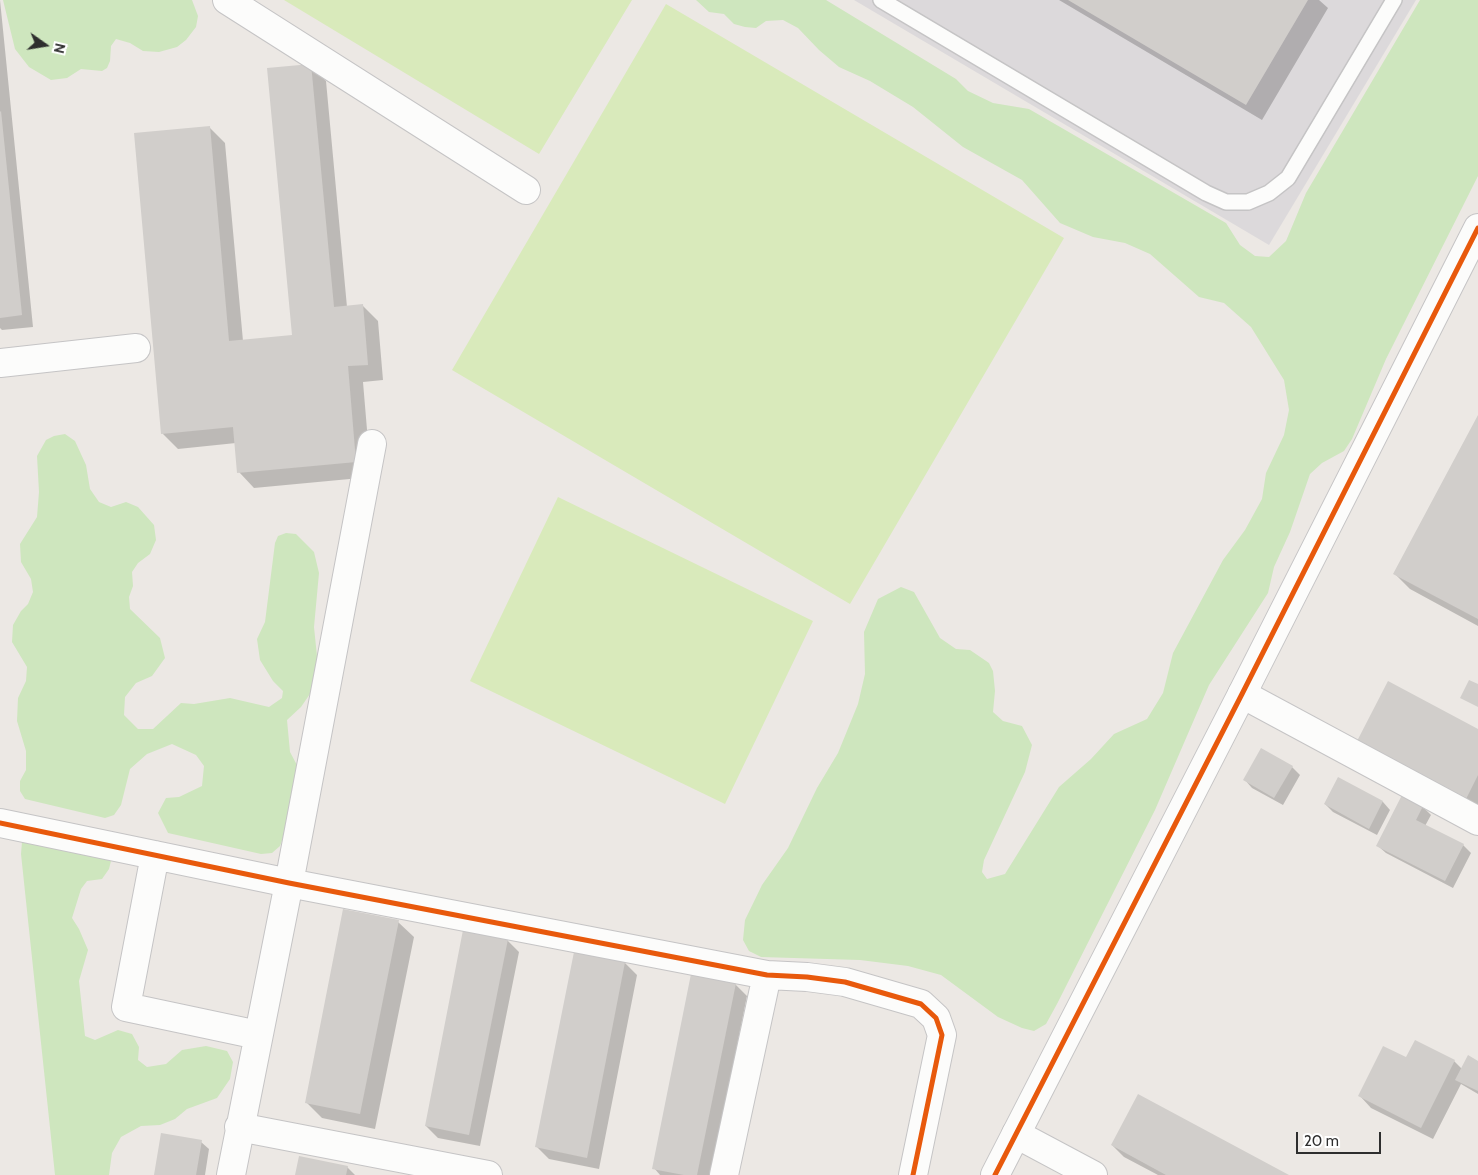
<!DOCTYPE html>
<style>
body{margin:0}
#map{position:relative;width:1478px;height:1175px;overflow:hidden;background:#ece8e4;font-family:Cabin,sans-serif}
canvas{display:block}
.north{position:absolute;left:20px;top:20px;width:50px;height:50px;-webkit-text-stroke:4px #fff;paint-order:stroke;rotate:103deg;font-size:14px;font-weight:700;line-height:20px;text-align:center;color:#2e2e2e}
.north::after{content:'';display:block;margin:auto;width:18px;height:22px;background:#2e2e2e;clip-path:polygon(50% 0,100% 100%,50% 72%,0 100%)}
.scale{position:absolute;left:1296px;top:1132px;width:85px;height:22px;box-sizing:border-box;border:2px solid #2e2e2e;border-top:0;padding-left:6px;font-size:15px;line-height:18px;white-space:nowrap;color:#2e2e2e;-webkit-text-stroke:4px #fff;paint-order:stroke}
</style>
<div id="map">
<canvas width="1478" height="1175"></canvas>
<div class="north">N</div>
<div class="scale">20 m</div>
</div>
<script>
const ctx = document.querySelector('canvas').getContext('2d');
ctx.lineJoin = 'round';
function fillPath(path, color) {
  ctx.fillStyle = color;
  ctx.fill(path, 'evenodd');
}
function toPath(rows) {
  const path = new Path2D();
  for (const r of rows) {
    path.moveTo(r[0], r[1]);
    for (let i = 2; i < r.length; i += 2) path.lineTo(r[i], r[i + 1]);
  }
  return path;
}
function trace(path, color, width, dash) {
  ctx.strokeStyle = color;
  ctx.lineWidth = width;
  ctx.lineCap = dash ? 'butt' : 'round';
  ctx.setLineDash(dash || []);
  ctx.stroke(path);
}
fillPath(toPath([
 [854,0,1416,0,1269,245]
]), '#dcd9db');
fillPath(toPath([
 [3,0,192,0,198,16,196,27,186,40,177,47,159,52,143,51,130,43,116,39,111,46,110,61,107,68,102,71,81,69,67,78,51,80,29,67,15,49],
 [696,0,826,0,956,79,968,91,993,103,1029,109,1226,223,1240,245,1255,256,1269,257,1286,241,1306,193,1420,0,1478,0,1478,176,1386,359,1352,439,1344,451,1322,463,1310,474,1290,532,1274,567,1268,593,1209,685,1155,810,1057,1004,1046,1024,1034,1031,1022,1028,998,1017,941,975,908,966,860,960,761,957,749,951,743,940,745,920,762,885,788,848,817,788,838,753,858,704,865,674,864,632,878,599,901,587,914,592,940,638,956,649,970,650,989,663,993,671,995,691,993,712,1003,721,1022,726,1032,745,1025,772,984,860,982,872,987,879,1005,874,1059,787,1091,759,1114,734,1147,719,1163,693,1173,653,1223,560,1245,530,1262,499,1266,473,1284,435,1289,410,1284,380,1251,327,1224,303,1199,297,1150,254,1125,243,1093,237,1060,223,1022,180,963,147,913,107,870,81,839,67,819,50,798,28,783,20,766,21,756,28,745,27,734,24,724,14,709,12],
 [65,434,75,441,86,465,90,489,99,502,111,507,126,502,138,507,154,525,156,540,150,554,138,563,132,572,133,586,129,597,130,609,160,638,165,658,152,676,136,683,125,697,124,715,138,729,153,729,181,703,194,704,230,698,269,707,282,698,283,691,273,681,260,660,257,639,265,622,275,543,278,536,286,533,296,534,314,552,319,573,314,627,318,666,312,691,301,707,287,720,290,752,298,767,284,835,280,846,272,853,261,854,168,833,158,813,166,798,179,797,202,786,204,766,196,755,172,744,147,754,130,769,121,805,114,815,105,818,25,799,20,791,20,781,26,770,26,751,17,721,18,698,26,681,27,667,12,642,13,625,21,611,28,604,33,592,31,579,21,562,20,544,37,517,39,492,37,456,46,440,54,436],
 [31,839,106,856,111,861,109,869,102,879,87,881,81,889,72,918,79,929,88,950,79,981,85,1036,95,1040,118,1030,132,1034,139,1047,138,1060,147,1067,166,1064,182,1050,206,1046,227,1051,233,1062,230,1079,217,1098,187,1109,175,1119,160,1125,141,1126,121,1137,112,1153,109,1175,55,1175,21,854,22,842]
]), '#cee6be');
fillPath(toPath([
 [284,0,632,0,539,154],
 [666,4,1064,238,850,604,452,370],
 [558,497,813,621,725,804,470,681]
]), '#d9eabb');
fillPath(toPath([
 [0,0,33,327,2,330,0,328],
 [1059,0,1319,0,1328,8,1262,120],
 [311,65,326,81,347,307,362,305,378,321,383,380,363,382,371,477,254,488,239,472,236,443,178,449,162,433,209,127,225,143,243,341,293,336],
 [1478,417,1478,626,1410,589,1395,574],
 [1478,730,1478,810,1368,757],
 [1292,767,1300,775,1283,805,1252,788,1245,780],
 [1339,779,1383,802,1390,810,1377,835,1333,812,1325,804],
 [1403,797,1423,807,1431,815,1425,826,1463,845,1471,853,1453,888,1386,853,1378,846],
 [398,922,414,937,375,1129,322,1118,306,1102],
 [507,940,519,952,480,1146,438,1138,426,1126],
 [575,953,625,963,637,975,599,1169,549,1159,537,1147],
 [735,984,747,996,711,1175,660,1175,654,1168],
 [1406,1059,1454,1061,1462,1069,1478,1062,1478,1094,1461,1084,1433,1139,1371,1108,1360,1096],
 [201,1142,209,1149,205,1175,155,1175],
 [1112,1145,1286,1175,1158,1175,1124,1157],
 [347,1167,355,1175,297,1175]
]), '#0003');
fillPath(toPath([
 [1068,0,1308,0,1246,105],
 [311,64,334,307,363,304,368,365,348,366,356,462,237,473,233,427,161,434,134,133,210,126,229,341,292,335,267,68],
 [1,111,22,315,0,318,0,112],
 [1478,415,1478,619,1393,574],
 [1469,680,1478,684,1478,707,1460,698],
 [1388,681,1478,729,1478,775,1464,803,1355,745],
 [1261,748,1293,766,1274,798,1243,780],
 [1338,777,1383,801,1369,829,1324,804],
 [1402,795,1423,806,1416,820,1464,844,1445,881,1376,846],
 [343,909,399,920,360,1114,305,1103],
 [463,930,508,939,469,1135,425,1126],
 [574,952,625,962,587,1158,535,1147],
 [691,974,736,983,697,1175,684,1175,652,1169],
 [1415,1040,1455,1060,1421,1128,1358,1096,1383,1046,1406,1057],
 [1468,1055,1478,1061,1478,1091,1455,1080],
 [1138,1094,1289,1175,1166,1175,1111,1145],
 [161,1133,202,1140,196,1175,154,1175],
 [299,1156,348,1166,346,1175,295,1175]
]), '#d1cecb');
const service = toPath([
 [881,0,1206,193,1226,202,1248,202,1269,193,1288,178,1394,0]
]);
const minor = toPath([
 [227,0,526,190],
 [0,363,136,348],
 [1242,694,1478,821],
 [0,823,289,883,767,975,807,977,845,982,921,1004,936,1018,942,1035,913,1175],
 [155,855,126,1007,258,1035],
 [239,1127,488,1175],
 [1016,1134,1093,1175],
 [231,1175,289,883,372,444],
 [724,1175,767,975]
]);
const tertiary = toPath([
 [995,1175,1242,694,1478,228]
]);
trace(service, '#c5c4c5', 18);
trace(minor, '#c5c4c5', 30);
trace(tertiary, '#c5c4c5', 30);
trace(service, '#fcfcfb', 15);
trace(minor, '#fcfcfb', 28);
trace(tertiary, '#fcfcfb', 28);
trace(toPath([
 [0,823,289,883,767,975,807,977,845,982,921,1004,936,1018,942,1035,913,1175],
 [995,1175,1242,694,1478,228]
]), '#e8590c', 5);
</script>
